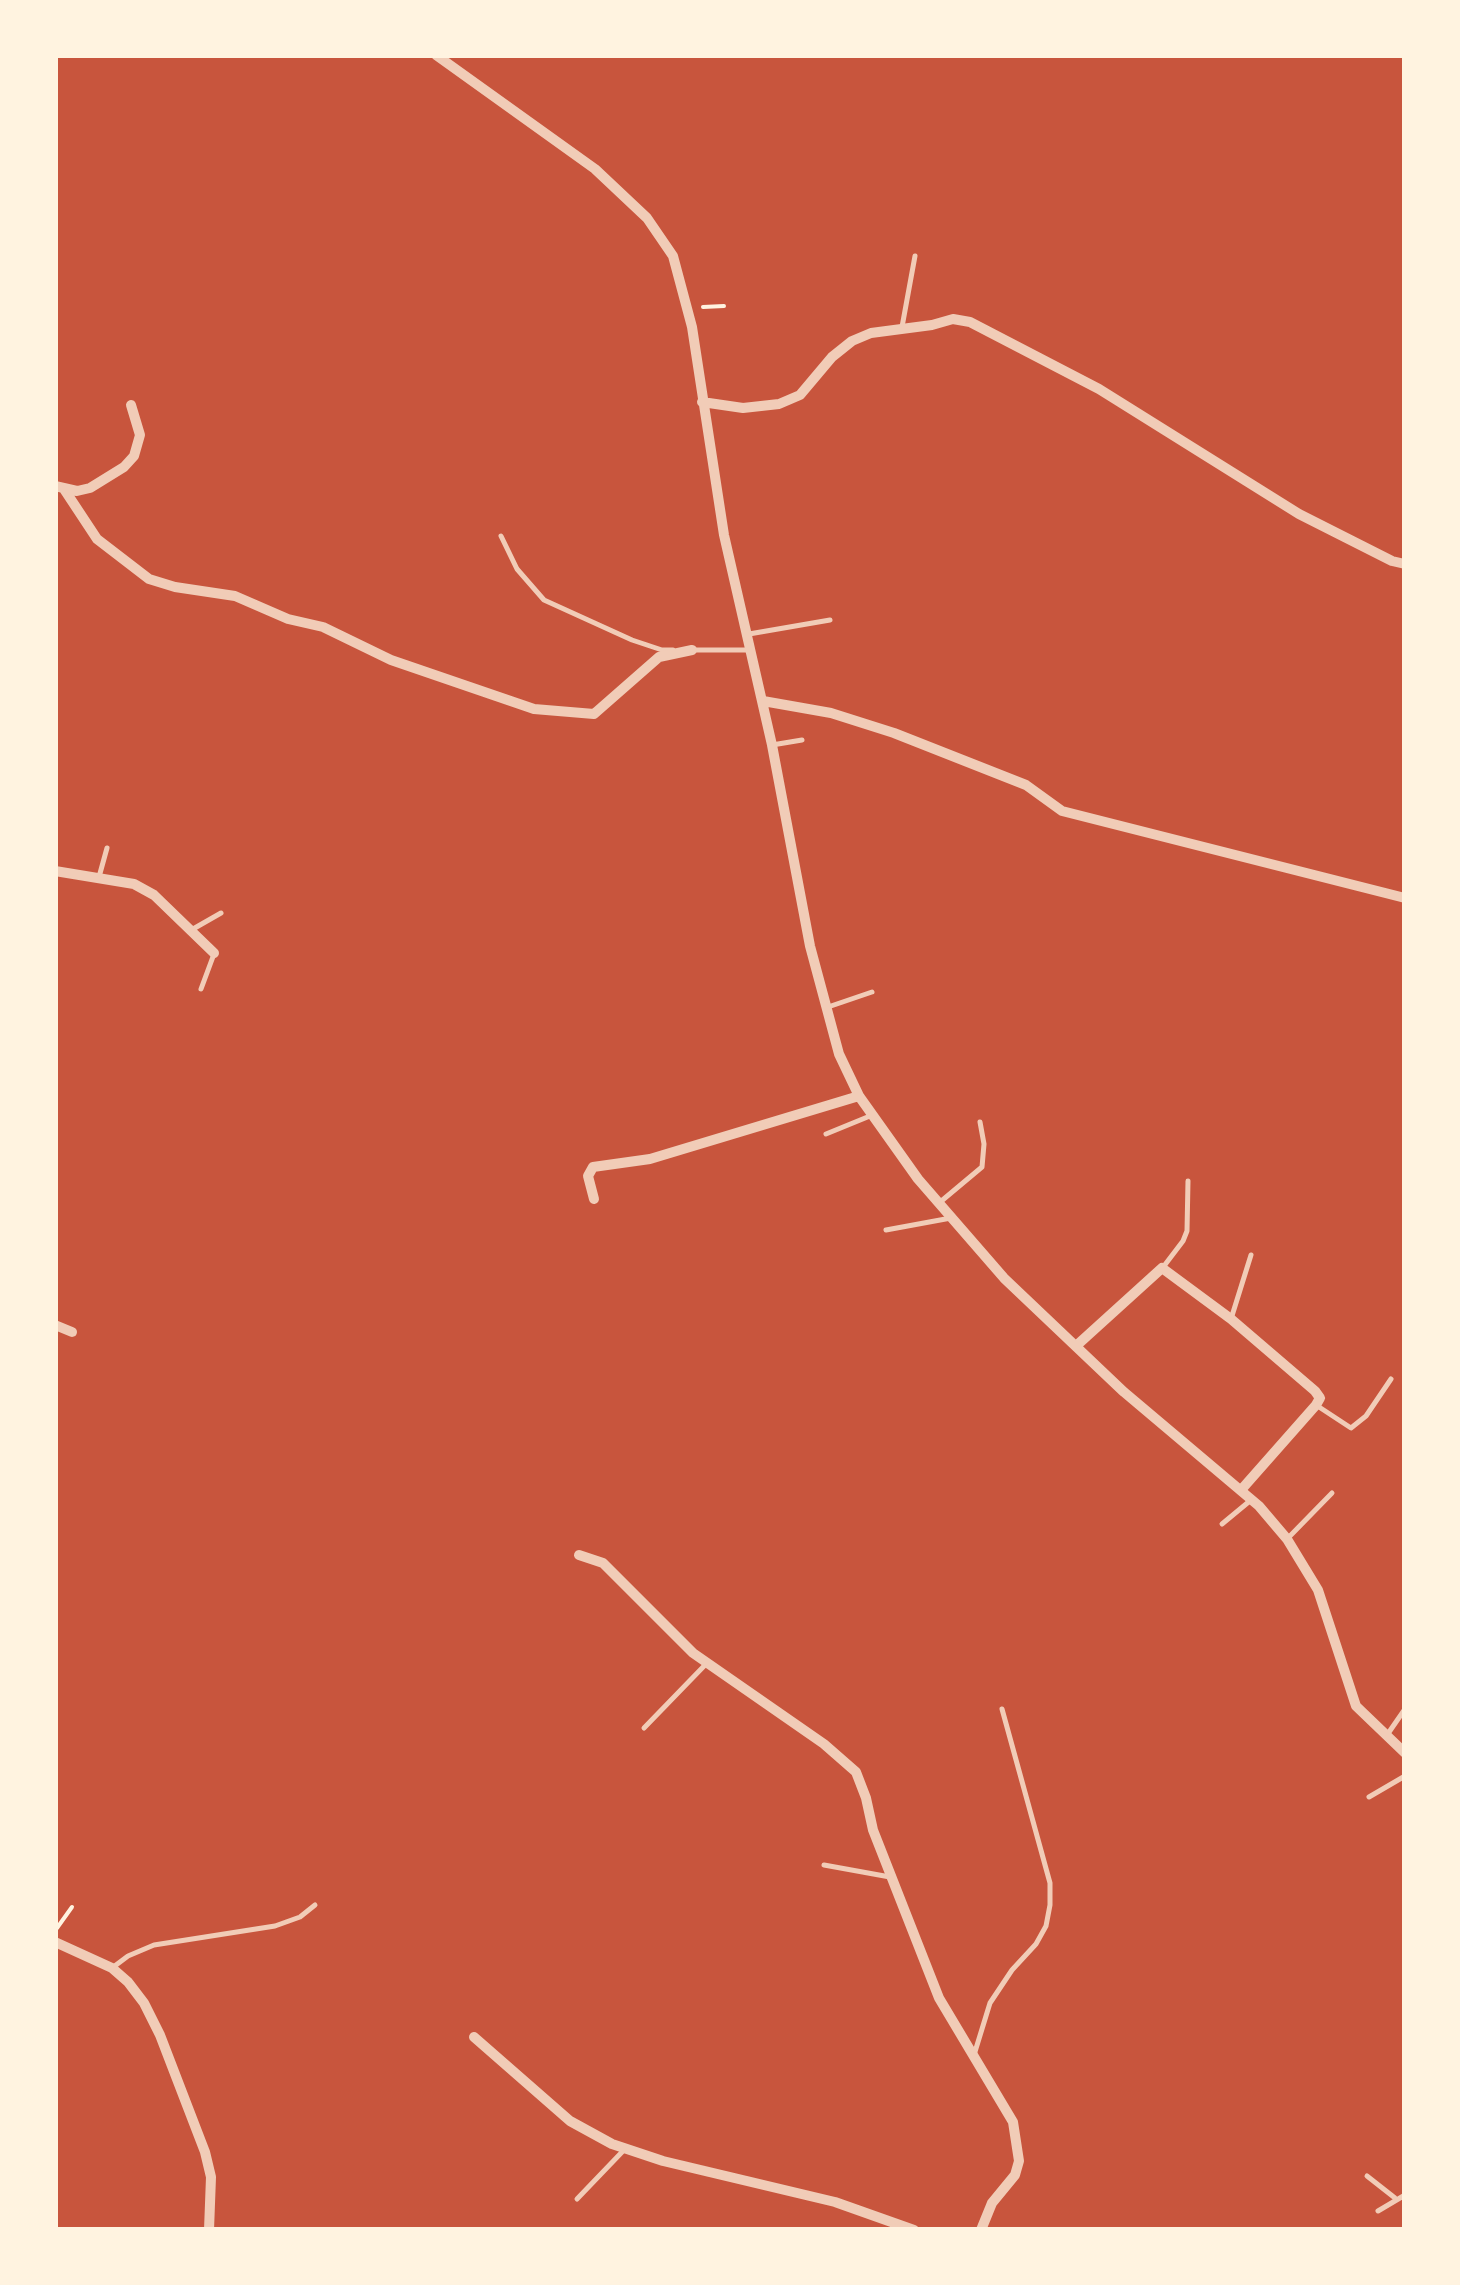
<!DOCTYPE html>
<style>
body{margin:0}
#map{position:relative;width:1460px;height:2285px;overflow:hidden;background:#c8553d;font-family:Overpass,sans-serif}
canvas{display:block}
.frame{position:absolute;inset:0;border:58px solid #fff3e0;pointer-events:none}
</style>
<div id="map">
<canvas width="1460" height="2285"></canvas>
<div class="frame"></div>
</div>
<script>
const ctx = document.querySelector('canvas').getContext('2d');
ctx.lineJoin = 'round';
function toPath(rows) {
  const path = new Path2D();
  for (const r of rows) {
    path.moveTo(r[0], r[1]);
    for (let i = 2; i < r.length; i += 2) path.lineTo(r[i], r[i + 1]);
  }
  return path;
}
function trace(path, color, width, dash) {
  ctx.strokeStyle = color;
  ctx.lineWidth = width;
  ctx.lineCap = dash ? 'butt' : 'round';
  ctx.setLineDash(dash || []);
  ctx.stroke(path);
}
trace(toPath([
 [703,307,724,306],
 [57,1928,72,1907]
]), '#fff3e0', 4);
trace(toPath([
 [902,327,915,256],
 [501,536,517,569,544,600,632,640,662,650,673,650],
 [749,634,830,620],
 [694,650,748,650],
 [772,745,802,740],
 [99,877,107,848],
 [193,929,221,913],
 [201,989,214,954],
 [828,1007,872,992],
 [826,1134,870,1116],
 [939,1203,982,1167,984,1144,980,1122],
 [886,1230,951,1218],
 [1164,1266,1183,1241,1187,1231,1188,1181],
 [1231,1319,1251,1255],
 [1316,1405,1351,1428,1366,1416,1391,1379],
 [1222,1524,1251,1500],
 [1289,1537,1332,1493],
 [644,1728,706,1664],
 [1387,1735,1405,1709],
 [1369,1797,1405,1776],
 [824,1865,890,1877],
 [112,1968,128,1956,154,1945,275,1926,300,1917,315,1905],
 [974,2055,990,2003,1012,1970,1036,1944,1046,1926,1050,1905,1050,1883,1002,1709],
 [1367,2176,1395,2198],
 [577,2199,623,2151],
 [1378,2211,1405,2195]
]), '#f1ccb7', 5);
trace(toPath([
 [436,55,595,169,647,218,673,256,692,327,724,535,772,745,810,946,839,1054,859,1096,918,1179,1004,1278,1124,1392,1259,1506,1287,1539,1318,1590,1356,1706,1405,1753],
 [702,402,743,408,779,404,800,395,832,357,852,341,871,333,932,325,953,319,970,322,1099,389,1299,514,1392,561,1405,564],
 [55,486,77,491,90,488,124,467,134,456,140,435,131,405],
 [64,489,97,539,149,579,175,587,235,596,288,619,323,627,391,660,534,709,594,714,659,657,692,650],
 [763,701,831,713,894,733,1026,785,1062,811,1405,898],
 [55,871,134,884,154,895,214,953],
 [594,1199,588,1176,593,1167,650,1159,859,1096],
 [55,1325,72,1332],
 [1076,1346,1162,1268,1231,1319,1315,1391,1320,1398,1316,1405,1241,1490],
 [579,1555,603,1563,693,1653,824,1744,856,1772,866,1798,873,1830,939,1998,1013,2122,1019,2161,1015,2175,992,2203,981,2230],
 [55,1942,112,1968,128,1982,144,2003,160,2035,205,2152,211,2177,209,2230],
 [474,2037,570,2121,612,2144,663,2161,835,2202,914,2230]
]), '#f1ccb7', 10);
</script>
